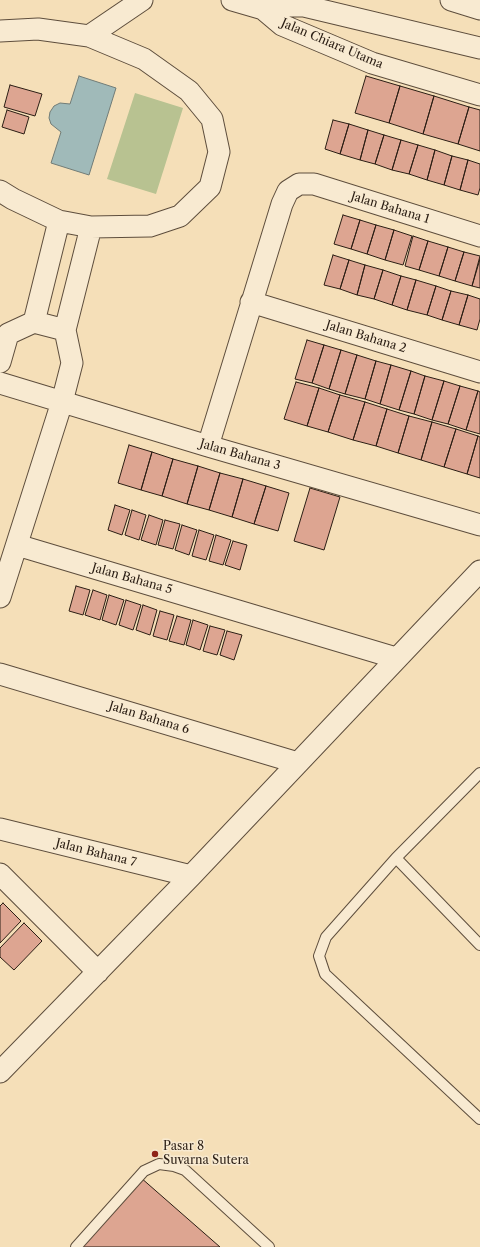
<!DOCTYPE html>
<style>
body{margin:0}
canvas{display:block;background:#f5dfb8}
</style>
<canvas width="480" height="1247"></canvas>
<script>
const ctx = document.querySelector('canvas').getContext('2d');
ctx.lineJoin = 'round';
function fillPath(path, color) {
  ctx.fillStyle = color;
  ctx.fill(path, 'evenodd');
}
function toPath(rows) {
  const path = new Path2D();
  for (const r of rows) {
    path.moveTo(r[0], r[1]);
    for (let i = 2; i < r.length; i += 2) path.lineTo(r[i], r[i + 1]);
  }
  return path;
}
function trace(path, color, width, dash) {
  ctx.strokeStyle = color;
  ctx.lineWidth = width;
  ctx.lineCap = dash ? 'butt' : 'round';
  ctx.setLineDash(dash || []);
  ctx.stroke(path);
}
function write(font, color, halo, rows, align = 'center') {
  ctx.font = font + ' "Libre Caslon Text",serif';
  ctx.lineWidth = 3;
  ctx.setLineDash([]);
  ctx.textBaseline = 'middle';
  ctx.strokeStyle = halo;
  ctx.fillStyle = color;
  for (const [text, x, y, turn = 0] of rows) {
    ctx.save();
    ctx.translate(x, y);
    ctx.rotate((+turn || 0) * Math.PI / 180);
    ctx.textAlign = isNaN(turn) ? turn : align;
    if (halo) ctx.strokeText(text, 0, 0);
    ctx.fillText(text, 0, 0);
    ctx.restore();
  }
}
fillPath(toPath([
 [135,93,183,108,156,194,107,179]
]), '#b8c291');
const water = toPath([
 [79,76,116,88,89,175,51,163,61,132,51,124,49,118,50,112,54,106,60,103,70,104,79,76]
]);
fillPath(water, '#a0bab9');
trace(water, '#717c77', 1);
const building = toPath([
 [366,76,400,86,389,123,355,113,366,76],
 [10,85,42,94,35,116,4,107,10,85],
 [400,86,434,96,423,134,389,123,400,86],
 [434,96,469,107,458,144,423,134,434,96],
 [469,107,480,110,480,151,458,144,469,107],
 [7,110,29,117,24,134,2,127,7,110],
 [333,120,349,124,340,154,325,149,333,120],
 [349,124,368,130,360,160,340,154,349,124],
 [368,130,384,135,375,164,360,160,368,130],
 [384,135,401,140,392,170,375,164,384,135],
 [401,140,418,145,409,174,392,170,401,140],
 [418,145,435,150,427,180,409,174,418,145],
 [435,150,452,156,444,185,427,180,435,150],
 [452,156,468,160,460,190,444,185,452,156],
 [468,160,480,164,480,188,478,195,460,190,468,160],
 [343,215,360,220,351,249,334,244,343,215],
 [360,220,376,225,367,254,351,249,360,220],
 [376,225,394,230,385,260,367,254,376,225],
 [394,230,412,236,403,265,385,260,394,230],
 [413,236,428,241,419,270,405,266,413,236],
 [428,241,448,247,439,276,419,270,428,241],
 [448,247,464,252,455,281,439,276,448,247],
 [464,252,480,256,472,286,455,281,464,252],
 [333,255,349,260,340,289,324,285,333,255],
 [480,259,480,288,472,286,480,259],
 [349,260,365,265,357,295,340,289,349,260],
 [365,265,383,270,374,299,357,295,365,265],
 [383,270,401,276,392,305,374,299,383,270],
 [401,276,416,280,407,310,392,305,401,276],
 [416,280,436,286,427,315,407,310,416,280],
 [436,286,451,291,442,320,427,315,436,286],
 [451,291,468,295,459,325,442,320,451,291],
 [468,295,480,299,480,319,477,330,459,325,468,295],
 [307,340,324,345,312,383,295,379,307,340],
 [324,345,341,350,329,389,312,383,324,345],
 [341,350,357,355,345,394,329,389,341,350],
 [357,355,376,361,365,399,345,394,357,355],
 [376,361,391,365,380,404,365,399,376,361],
 [391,365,411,371,399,410,380,404,391,365],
 [411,371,425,376,414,414,399,410,411,371],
 [425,376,444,381,432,420,414,414,425,376],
 [444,381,460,386,448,424,432,420,444,381],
 [296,382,319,388,307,426,284,419,296,382],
 [460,386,478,391,466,430,448,424,460,386],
 [319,388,340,395,328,432,307,426,319,388],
 [478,391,480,392,480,434,466,430,478,391],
 [340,395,365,402,353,440,328,432,340,395],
 [365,402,387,409,376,446,353,440,365,402],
 [387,409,409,416,398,453,376,446,387,409],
 [409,416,432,422,421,460,398,453,409,416],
 [432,422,456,429,444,467,421,460,432,422],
 [456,429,478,436,467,474,444,467,456,429],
 [478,436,480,437,480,478,467,474,478,436],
 [129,445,152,452,141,490,118,483,129,445],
 [152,452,173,459,162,496,141,490,152,452],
 [173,459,198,466,187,504,162,496,173,459],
 [198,466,220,473,209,510,187,504,198,466],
 [220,473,243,479,232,517,209,510,220,473],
 [243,479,266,486,254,524,232,517,243,479],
 [266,486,289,493,278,531,254,524,266,486],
 [310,488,340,497,324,550,294,541,310,488],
 [115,505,130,510,122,535,108,530,115,505],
 [132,510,146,515,139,540,125,535,132,510],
 [149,515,163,520,156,545,141,540,149,515],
 [165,520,180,524,173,549,158,545,165,520],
 [182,525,197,530,189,555,175,550,182,525],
 [199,530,214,535,206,560,192,556,199,530],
 [216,535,231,540,223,565,209,561,216,535],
 [233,541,247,545,240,570,225,565,233,541],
 [76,586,90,590,83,615,69,611,76,586],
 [93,590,107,595,100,620,85,615,93,590],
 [109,595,124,600,116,625,102,620,109,595],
 [126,600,141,605,133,630,119,625,126,600],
 [143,605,157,610,150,635,136,630,143,605],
 [160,611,174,615,167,640,153,636,160,611],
 [177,616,191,620,184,645,169,641,177,616],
 [193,620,208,625,200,650,186,645,193,620],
 [210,626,225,630,217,655,203,651,210,626],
 [227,631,242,635,234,660,220,655,227,631],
 [3,903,21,921,0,943,0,906,3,903],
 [24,923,42,941,14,970,0,957,0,948,24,923],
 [140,1177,220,1247,78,1247,140,1177]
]);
fillPath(building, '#dda591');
trace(building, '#2b1e14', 1);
const service = toPath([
 [480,773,396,858,326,937,319,956,325,974,480,1119],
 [396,858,480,945],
 [76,1247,144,1171,159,1164,174,1166,185,1170,269,1247]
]);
const minor = toPath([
 [232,0,263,9],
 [451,0,480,9],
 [0,31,38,29,89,36,144,59,189,91,212,119,219,152,210,187,180,216,150,226,91,227,59,221,13,199,0,191],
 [89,36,142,0],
 [480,48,304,6,282,6,263,9,282,25,372,63,480,95],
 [251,302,480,372],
 [34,322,59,221],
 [0,362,8,334,34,322,65,330],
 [0,383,208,446,480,525],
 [208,446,282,204,288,191,299,184,314,184,480,236],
 [17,545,396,658],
 [0,597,62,402,72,363,65,330,91,227],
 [0,674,298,763],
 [0,829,191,876],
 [0,874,98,972],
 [0,1072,191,876,480,571]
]);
trace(service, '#5e4e3d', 12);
trace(minor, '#5e4e3d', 23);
trace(service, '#f8ead1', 10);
trace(minor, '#f8ead1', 21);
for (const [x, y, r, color] of [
 [155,1154,4,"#8f2418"]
]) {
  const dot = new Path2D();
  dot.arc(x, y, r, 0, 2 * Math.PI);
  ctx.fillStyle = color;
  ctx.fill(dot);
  trace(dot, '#f8ead1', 1.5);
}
write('12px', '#2b1e14', '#f8ead1', [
 ["Jalan Chiara Utama",332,44,23],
 ["Jalan Bahana 1",390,208,17],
 ["Jalan Bahana 2",366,337,17],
 ["Jalan Bahana 3",240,455,16],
 ["Jalan Bahana 5",132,579,16],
 ["Jalan Bahana 6",149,718,17],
 ["Jalan Bahana 7",96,853,14]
]);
write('12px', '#2b1e14', '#f8ead1', [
 ["Pasar 8",163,1147],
 ["Suvarna Sutera",163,1161]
], 'left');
</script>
